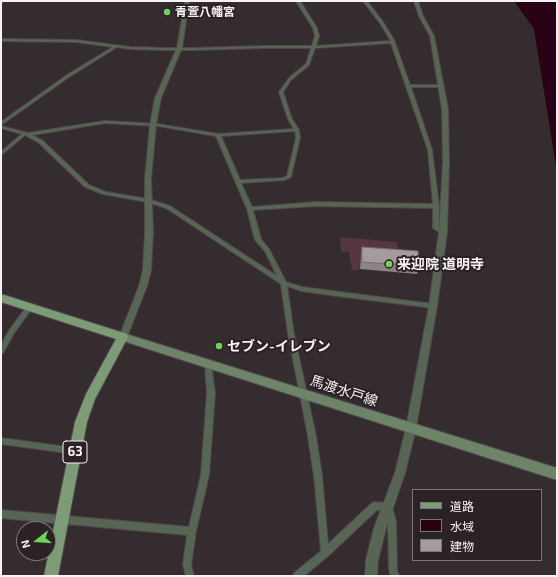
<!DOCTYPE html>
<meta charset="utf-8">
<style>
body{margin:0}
#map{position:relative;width:558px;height:577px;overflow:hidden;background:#352c2f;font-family:"Exo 2","Noto Sans JP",sans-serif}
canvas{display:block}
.frame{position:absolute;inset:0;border:2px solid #f8f2f4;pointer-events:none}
.legend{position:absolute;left:412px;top:489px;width:130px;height:72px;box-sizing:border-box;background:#2b2225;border:1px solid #7d7578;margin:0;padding:5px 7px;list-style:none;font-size:12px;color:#f8f2f4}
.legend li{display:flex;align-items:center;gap:8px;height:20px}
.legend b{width:20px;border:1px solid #7d7578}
.north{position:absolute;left:16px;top:521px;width:40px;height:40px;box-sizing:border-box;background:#2b2225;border:1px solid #7d7578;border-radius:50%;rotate:253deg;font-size:11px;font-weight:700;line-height:16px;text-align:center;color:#f8f2f4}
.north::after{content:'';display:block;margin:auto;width:14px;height:18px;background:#71d35e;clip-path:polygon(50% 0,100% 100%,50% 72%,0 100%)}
</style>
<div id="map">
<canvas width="558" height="577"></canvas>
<div class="frame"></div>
<ul class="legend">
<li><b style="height:5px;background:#7e9b78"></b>道路</li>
<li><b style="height:11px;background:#290215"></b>水域</li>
<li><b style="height:11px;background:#a59a9d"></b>建物</li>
</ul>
<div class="north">N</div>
</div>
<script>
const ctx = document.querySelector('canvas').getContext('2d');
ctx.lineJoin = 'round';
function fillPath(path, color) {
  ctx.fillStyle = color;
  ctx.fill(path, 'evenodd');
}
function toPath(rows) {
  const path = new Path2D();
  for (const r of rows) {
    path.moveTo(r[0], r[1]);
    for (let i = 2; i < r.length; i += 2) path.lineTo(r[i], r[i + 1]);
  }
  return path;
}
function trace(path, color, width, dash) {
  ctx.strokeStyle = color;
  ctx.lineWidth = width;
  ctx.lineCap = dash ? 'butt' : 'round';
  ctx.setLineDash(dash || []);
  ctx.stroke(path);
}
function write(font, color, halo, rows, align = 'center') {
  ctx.font = font + ' "Exo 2","Noto Sans JP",sans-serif';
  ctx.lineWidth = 4;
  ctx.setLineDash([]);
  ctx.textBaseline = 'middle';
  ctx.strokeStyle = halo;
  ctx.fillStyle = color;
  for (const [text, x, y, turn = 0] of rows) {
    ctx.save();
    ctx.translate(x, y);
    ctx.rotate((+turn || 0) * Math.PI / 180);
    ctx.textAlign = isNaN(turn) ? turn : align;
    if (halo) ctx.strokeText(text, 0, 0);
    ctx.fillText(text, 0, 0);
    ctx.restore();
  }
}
fillPath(toPath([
 [340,237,397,242,399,257,361,255,359,270,352,270,349,252,341,252]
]), '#573643');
fillPath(toPath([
 [514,1,557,1,557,173,534,29]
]), '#290215');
const minor = toPath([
 [1,1,4,1,1,3,1,1],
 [296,1,300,1,317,28,319,36,316,46,391,41,380,23,363,1,367,1,383,22,394,40,410,85,442,85,444,86,442,87,411,87,432,150,439,206,439,227,445,231,446,232,445,233,441,233,433,228,433,208,316,206,253,210,261,239,269,249,286,282,302,287,433,304,435,304,436,306,435,308,433,308,337,296,302,291,287,286,294,334,316,436,322,476,328,544,372,503,375,502,388,503,391,504,396,521,397,570,399,576,391,576,389,570,388,521,385,511,377,510,328,556,304,576,293,576,294,573,321,551,314,476,308,436,288,334,281,284,166,208,147,202,103,194,85,187,39,143,25,135,1,155,1,152,22,134,1,128,1,126,28,133,105,121,158,124,218,134,294,129,288,119,279,92,289,78,306,64,311,48,263,48,194,50,192,49,194,48,263,46,312,46,315,36,313,28,296,1],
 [391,43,428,150,433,204,316,202,252,207,241,183,284,180,291,177,300,138,299,130,292,119,283,92,291,80,309,65,315,48,391,43],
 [105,123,158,126,216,136,247,209,255,240,265,251,277,276,170,206,148,199,106,192,89,185,43,141,32,135,105,123],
 [295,131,296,138,287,176,283,178,240,180,221,136,295,131],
 [1,39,76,40,130,47,163,48,165,49,163,50,130,49,117,47,69,77,1,125,1,122,67,75,113,47,76,42,1,41,1,39],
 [28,305,32,305,33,307,14,333,3,353,1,354,1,345,10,329,28,305],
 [208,361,210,362,211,364,215,393,209,475,196,531,191,565,194,576,186,576,183,565,187,535,1,518,1,510,189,527,201,475,207,393,205,364,206,362,208,361],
 [1,438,75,448,78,449,79,451,78,453,75,454,1,444,1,438]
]);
const tertiary = toPath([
 [185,1,189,1,182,48,194,48,196,49,194,50,181,50,161,98,156,125,151,178,153,233,151,270,147,286,127,337,126,339,123,340,120,339,119,337,139,286,143,270,145,233,145,178,150,125,155,98,176,50,163,50,161,49,163,48,177,48,185,1],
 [414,1,418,1,423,16,434,36,448,109,449,163,447,232,437,306,416,428,405,473,386,528,378,560,377,576,365,576,366,560,374,528,395,473,406,428,429,306,439,232,443,163,442,109,430,36,419,16,414,1]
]);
const secondary = toPath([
 [123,333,557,468,557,480,120,340,118,337,120,334,123,333]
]);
const primary = toPath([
 [1,294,127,334,128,337,95,399,87,422,58,576,44,576,75,422,86,394,116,339,1,302,1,294]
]);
trace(minor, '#50484b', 2);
trace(tertiary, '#50484b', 2);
trace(secondary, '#50484b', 2);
trace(primary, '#50484b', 2);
fillPath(minor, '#576554');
fillPath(tertiary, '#576554');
fillPath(secondary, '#6d8469');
fillPath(primary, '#7e9b78');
fillPath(toPath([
 [362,247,419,266,417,274,360,269,361,255]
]), '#8e8487');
const building = toPath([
 [362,247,418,251,419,266,362,262,362,247]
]);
fillPath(building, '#a59a9d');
trace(building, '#746c6e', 1);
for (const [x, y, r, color] of [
 [167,12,4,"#71d35e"],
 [389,264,4,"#71d35e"],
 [219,346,4,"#71d35e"]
]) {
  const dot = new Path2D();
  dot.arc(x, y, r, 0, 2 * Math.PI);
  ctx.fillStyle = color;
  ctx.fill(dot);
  trace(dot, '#2b2225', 1.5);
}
write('bold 12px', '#f8f2f4', '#2b2225', [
 ["青萱八幡宮",175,12]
], 'left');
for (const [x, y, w] of [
 [75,452,24]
]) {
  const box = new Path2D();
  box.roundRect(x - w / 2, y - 11, w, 22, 3);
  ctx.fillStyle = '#2b2225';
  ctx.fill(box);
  trace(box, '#f8f2f4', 1);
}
write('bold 13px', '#f8f2f4', null, [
 ["63",75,452]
]);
write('bold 14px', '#f8f2f4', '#2b2225', [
 ["来迎院 道明寺",397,264],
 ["セブン-イレブン",227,346]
], 'left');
write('14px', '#f8f2f4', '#2b2225', [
 ["馬渡水戸線",344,391,18]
]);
</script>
